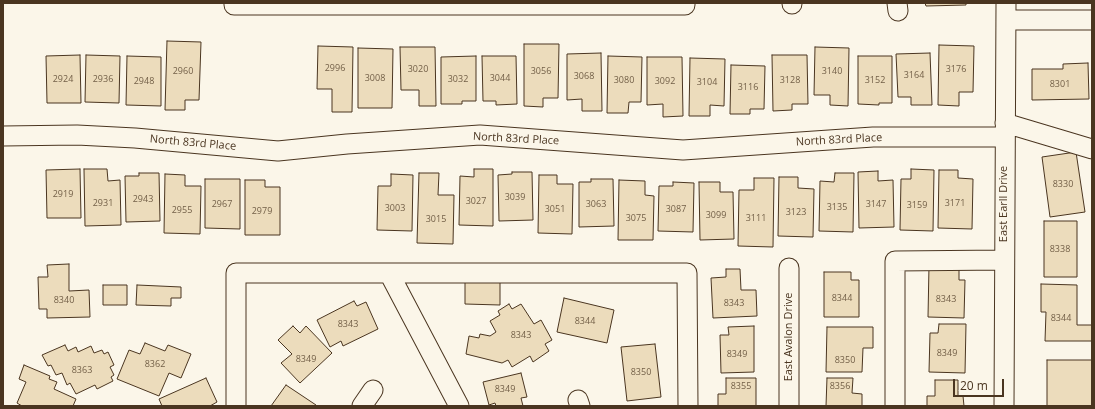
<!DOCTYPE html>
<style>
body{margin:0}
#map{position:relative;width:1095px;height:409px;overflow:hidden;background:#fbf6e9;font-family:"Open Sans",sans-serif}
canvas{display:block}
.frame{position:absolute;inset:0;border:4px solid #4a3520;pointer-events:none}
.scale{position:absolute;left:953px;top:379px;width:51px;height:18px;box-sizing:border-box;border:2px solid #4a3520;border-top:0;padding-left:5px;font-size:12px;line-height:14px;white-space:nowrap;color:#4a3520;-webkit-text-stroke:3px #fbf6e9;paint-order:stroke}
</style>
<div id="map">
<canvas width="1095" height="409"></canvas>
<div class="frame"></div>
<div class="scale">20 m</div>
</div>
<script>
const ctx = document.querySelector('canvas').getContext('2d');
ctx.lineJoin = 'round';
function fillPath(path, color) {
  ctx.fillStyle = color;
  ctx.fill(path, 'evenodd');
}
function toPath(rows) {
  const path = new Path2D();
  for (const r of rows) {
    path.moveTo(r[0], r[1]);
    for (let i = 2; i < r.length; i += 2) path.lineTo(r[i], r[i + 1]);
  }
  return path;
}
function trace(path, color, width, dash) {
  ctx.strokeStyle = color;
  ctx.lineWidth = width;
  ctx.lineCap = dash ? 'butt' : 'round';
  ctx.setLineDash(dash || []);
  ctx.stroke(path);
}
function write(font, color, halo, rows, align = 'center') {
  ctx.font = font + ' "Open Sans",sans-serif';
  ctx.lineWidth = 3;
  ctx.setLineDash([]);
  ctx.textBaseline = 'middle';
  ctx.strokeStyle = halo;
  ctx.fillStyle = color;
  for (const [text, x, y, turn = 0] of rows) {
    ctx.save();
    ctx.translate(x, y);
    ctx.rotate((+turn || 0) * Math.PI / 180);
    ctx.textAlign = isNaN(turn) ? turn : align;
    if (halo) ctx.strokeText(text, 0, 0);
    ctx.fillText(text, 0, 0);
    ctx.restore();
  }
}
const building = toPath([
 [925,3,966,3,966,5,926,6,925,3],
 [167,41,201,42,199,100,185,100,185,110,165,110,167,41],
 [524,44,559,44,558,98,543,98,543,107,524,106,524,44],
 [939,45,974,46,973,92,959,92,959,106,938,105,939,45],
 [318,46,353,47,352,112,332,112,332,89,317,89,318,46],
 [400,47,435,47,436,106,419,106,419,90,401,90,400,47],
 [815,47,849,48,848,106,830,105,830,95,814,95,815,47],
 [358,48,393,49,392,108,358,108,358,48],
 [601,53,602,111,582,111,582,99,567,100,567,54,601,53],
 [930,53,932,105,911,105,911,97,898,97,896,54,930,53],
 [80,55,81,103,47,103,46,56,80,55],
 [86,55,120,56,119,103,85,102,86,55],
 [772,55,807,55,808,104,792,104,792,110,773,111,772,55],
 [127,56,161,57,161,106,126,105,127,56],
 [476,56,476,101,462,101,462,104,441,104,441,57,476,56],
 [482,56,516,56,517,104,496,105,496,101,483,101,482,56],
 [608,56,642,57,641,102,629,102,628,113,607,113,608,56],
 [858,56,892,56,892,103,879,103,879,105,858,104,858,56],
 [647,57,682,57,683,116,663,117,663,104,647,105,647,57],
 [690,58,725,59,724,106,710,105,710,116,689,116,690,58],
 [1088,63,1089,99,1032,100,1032,69,1063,69,1063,64,1088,63],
 [731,65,765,66,764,109,750,109,750,114,730,114,731,65],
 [1076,152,1085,212,1050,217,1042,157,1076,152],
 [80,169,81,218,47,218,46,170,80,169],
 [84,169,107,169,108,181,120,180,121,225,85,226,84,169],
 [474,169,493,169,493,226,459,225,460,176,474,177,474,169],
 [911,169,934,170,933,231,900,230,901,179,911,179,911,169],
 [939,170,958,170,958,178,973,179,972,229,938,228,939,170],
 [878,171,878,181,893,180,894,227,859,228,858,172,878,171],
 [512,172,532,172,533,220,499,221,498,175,512,174,512,172],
 [139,173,159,173,160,221,126,222,125,176,139,176,139,173],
 [419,173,439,173,438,195,454,195,453,244,417,243,419,173],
 [835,173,854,173,853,232,819,231,820,181,834,182,835,173],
 [165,174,185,175,185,186,201,186,200,234,164,233,165,174],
 [391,174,413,175,412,231,377,230,378,186,391,186,391,174],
 [539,175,557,175,557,184,573,184,572,234,538,233,539,175],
 [779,177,798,177,798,188,814,189,813,237,778,236,779,177],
 [754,178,774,178,773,247,738,246,739,190,754,190,754,178],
 [205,179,240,179,240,229,205,228,205,179],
 [591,179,613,179,614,226,579,227,579,182,591,182,591,179],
 [245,180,265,180,265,187,280,187,280,235,245,235,245,180],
 [619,180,645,181,645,195,654,196,653,240,618,240,619,180],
 [673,182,694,183,693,232,658,231,659,186,673,186,673,182],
 [699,182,720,182,720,192,733,192,734,239,700,240,699,182],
 [1044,221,1077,221,1077,277,1044,277,1044,221],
 [69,264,69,291,89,290,90,317,47,318,47,309,39,309,38,277,48,277,47,265,69,264],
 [929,266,959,267,959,280,965,280,964,318,928,317,929,266],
 [726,269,740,269,741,290,756,290,757,316,713,318,711,278,726,277,726,269],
 [824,272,851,272,851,280,859,280,859,317,824,317,824,272],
 [465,279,500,279,500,305,465,304,465,279],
 [1041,284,1077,285,1077,325,1092,325,1092,341,1045,341,1046,312,1041,312,1041,284],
 [103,285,127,285,127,305,103,305,103,285],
 [137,285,181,287,181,298,171,298,171,306,136,305,137,285],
 [564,298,614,310,607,343,557,332,564,298],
 [354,301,357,306,366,302,378,329,343,346,341,341,330,347,317,320,354,301],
 [509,304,512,309,521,304,534,324,541,320,552,340,545,344,549,351,533,362,530,356,512,367,508,360,502,363,466,354,469,336,479,338,480,334,490,336,496,332,490,321,500,315,498,311,509,304],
 [939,324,966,324,965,373,929,372,930,333,938,333,939,324],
 [293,326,300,333,306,326,332,353,300,383,281,363,292,354,278,340,293,326],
 [754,326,754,372,721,373,720,335,729,335,728,327,754,326],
 [827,327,873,327,873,348,863,348,862,372,826,372,827,327],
 [145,343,165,351,168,345,191,354,181,378,169,373,159,396,117,379,129,350,140,354,145,343],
 [655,344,661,397,627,401,621,347,655,344],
 [65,345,68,351,76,347,78,352,91,346,94,353,102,350,104,354,108,352,114,365,110,367,114,375,111,377,113,381,97,389,95,385,76,394,70,383,67,385,62,373,56,375,51,365,48,366,42,355,65,345],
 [1047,360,1092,360,1092,406,1047,406,1047,360],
 [24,365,50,376,49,379,57,382,54,389,76,399,73,406,22,406,17,403,26,382,19,379,24,365],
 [521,373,527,397,521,398,523,406,496,406,495,403,489,405,483,382,521,373],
 [206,378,217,402,210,406,162,406,159,399,206,378],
 [726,378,756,378,756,406,718,406,718,394,726,394,726,378],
 [827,378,853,378,852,393,862,394,862,406,826,406,827,378],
 [935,380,958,380,958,396,963,396,964,406,927,406,927,396,935,396,935,380],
 [286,385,316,405,315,406,271,406,286,385]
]);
fillPath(building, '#ecdcbc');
trace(building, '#4a3520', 1);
const minor = toPath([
 [234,3,234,5,685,5,685,3],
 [792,3,792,4],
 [897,3,898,11],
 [1006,20,1092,20],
 [1005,123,1092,149],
 [3,136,77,135,135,138,278,151,347,144,480,135,683,150,873,137,1005,137],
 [789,268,789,406],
 [389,273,459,406],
 [578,400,580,406],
 [236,406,236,273,687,273,688,406],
 [362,406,373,390],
 [895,406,895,261,1004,260],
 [1004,406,1006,3]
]);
trace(minor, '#4a3520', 21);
trace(minor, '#fbf6e9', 19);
write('9px', '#725f47', null, [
 ["2996",335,68],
 ["3020",418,69],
 ["3176",956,69],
 ["2960",183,71],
 ["3056",541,71],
 ["3140",832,71],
 ["3164",914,75],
 ["3068",584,76],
 ["3008",375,78],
 ["3044",500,78],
 ["2924",63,79],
 ["2936",103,79],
 ["3032",458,79],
 ["3080",624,80],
 ["3128",790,80],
 ["3152",875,80],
 ["2948",144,81],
 ["3092",665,81],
 ["3104",707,82],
 ["8301",1060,84],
 ["3116",748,87],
 ["8330",1063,184],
 ["2919",63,194],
 ["3039",515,197],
 ["2943",143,199],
 ["3027",476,201],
 ["2931",103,203],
 ["3171",955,203],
 ["2967",222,204],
 ["3063",596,204],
 ["3147",876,204],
 ["3159",917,205],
 ["3135",837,207],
 ["3003",395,208],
 ["3051",555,209],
 ["3087",676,209],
 ["2955",182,210],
 ["2979",262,211],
 ["3123",796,212],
 ["3099",716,215],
 ["3075",636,218],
 ["3111",756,218],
 ["3015",436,219],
 ["8338",1060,249],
 ["8344",842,298],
 ["8343",946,299],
 ["8340",64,300],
 ["8343",734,303],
 ["8344",1061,318],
 ["8344",585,321],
 ["8343",348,324],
 ["8343",521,335],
 ["8349",947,353],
 ["8349",737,354],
 ["8349",306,359],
 ["8350",845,360],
 ["8362",155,364],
 ["8363",82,370],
 ["8350",641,372],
 ["8355",741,386],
 ["8356",840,386],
 ["8349",505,389]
]);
write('11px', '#4a3520', '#fbf6e9', [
 ["North 83rd Place",516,139,3],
 ["North 83rd Place",839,140,-3],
 ["North 83rd Place",193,143,5],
 ["East Earll Drive",1004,204,-90],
 ["East Avalon Drive",789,337,-90]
]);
</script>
